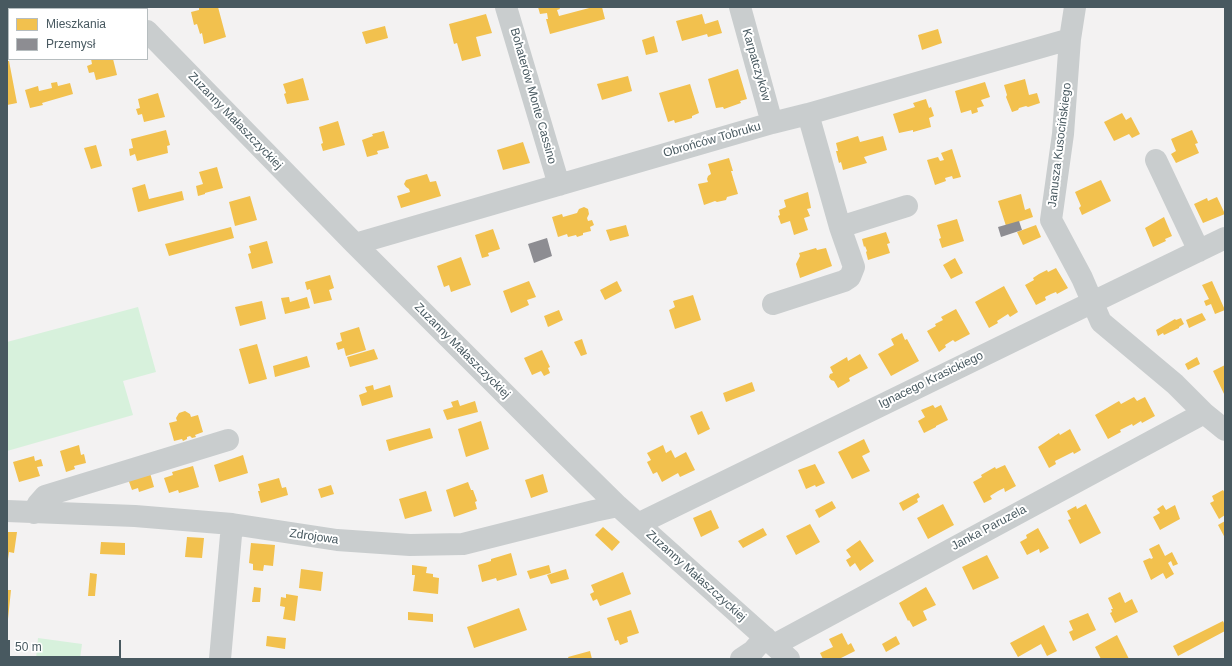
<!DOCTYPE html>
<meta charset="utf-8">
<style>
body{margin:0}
#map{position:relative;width:1232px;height:666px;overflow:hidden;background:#f3f2f2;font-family:Helvetica,sans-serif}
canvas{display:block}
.frame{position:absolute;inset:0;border:8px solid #485960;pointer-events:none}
.legend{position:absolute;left:8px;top:8px;width:140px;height:52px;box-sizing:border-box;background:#fff;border:1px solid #b6bdbf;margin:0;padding:5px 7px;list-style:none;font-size:12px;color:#485960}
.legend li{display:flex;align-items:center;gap:8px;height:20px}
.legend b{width:20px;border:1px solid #b6bdbf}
.scale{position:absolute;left:8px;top:640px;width:113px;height:18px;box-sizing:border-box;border:2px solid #485960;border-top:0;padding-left:5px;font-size:12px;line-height:14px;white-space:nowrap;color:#485960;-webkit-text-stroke:3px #fff;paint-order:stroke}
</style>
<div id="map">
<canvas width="1232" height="666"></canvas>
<div class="frame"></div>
<ul class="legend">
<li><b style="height:11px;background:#f2c14e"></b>Mieszkania</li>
<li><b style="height:11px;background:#8d8d92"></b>Przemysł</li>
</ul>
<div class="scale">50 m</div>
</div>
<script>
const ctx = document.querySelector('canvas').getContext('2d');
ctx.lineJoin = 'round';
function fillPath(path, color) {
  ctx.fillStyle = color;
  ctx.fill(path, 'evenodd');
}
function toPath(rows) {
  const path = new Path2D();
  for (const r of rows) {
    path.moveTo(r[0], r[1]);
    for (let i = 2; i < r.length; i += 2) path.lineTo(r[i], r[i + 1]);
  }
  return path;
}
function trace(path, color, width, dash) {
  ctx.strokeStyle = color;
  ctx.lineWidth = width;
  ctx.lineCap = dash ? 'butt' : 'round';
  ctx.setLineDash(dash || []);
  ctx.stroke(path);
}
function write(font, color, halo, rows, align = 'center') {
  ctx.font = font + ' Helvetica,sans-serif';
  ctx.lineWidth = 4;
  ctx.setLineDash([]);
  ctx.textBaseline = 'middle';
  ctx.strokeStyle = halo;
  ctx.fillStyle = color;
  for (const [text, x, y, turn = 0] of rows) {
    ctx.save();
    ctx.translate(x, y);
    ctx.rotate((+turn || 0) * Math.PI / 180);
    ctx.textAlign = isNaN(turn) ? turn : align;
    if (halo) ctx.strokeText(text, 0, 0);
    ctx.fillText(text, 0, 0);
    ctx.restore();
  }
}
fillPath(toPath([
 [138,307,156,372,123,381,133,415,7,451,7,342],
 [38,638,82,644,80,659,36,659]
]), '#d7f1dc');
fillPath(toPath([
 [7,7,27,7,27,8,9,9,8,13],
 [63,7,72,7,73,9,57,9],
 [199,7,218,7,226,37,204,44,202,33,200,34,197,24,194,25,191,12,199,10],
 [538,7,559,7,560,9,557,10,559,16,593,7,602,7,605,19,550,34,546,19,548,19,547,13,540,14],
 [486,14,492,33,476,37,481,56,462,61,457,43,454,44,449,24],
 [702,14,705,24,718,20,722,33,708,37,707,34,682,41,676,21],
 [385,26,388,38,366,44,362,32],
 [938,29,942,43,922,50,918,35],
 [654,36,658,52,646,55,642,40],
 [91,59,113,59,117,75,96,80,94,72,89,73,87,66,92,64],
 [7,61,9,61,17,103,7,105],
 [738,69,747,99,740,101,741,103,724,109,723,107,716,108,708,79],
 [628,76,632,91,602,100,597,84],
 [303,78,309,100,287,104,284,94,286,93,283,84],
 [1025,79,1029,95,1037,93,1040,103,1028,107,1026,106,1019,108,1018,110,1012,112,1006,97,1007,95,1004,85],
 [57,82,58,86,70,83,73,94,42,103,43,105,30,108,25,90,38,86,39,91,52,88,51,83],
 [985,82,990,97,981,100,984,106,977,108,978,112,972,114,971,110,961,113,955,91],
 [690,84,699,113,692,116,692,118,675,123,674,120,668,122,659,93],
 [158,93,165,117,144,122,142,114,138,115,136,109,140,108,138,99],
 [926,99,929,108,931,107,934,116,929,118,931,127,913,132,913,130,899,133,893,114,915,107,913,103],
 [1122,113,1126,120,1131,117,1140,134,1132,138,1129,134,1114,141,1104,122],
 [338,121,345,145,323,151,321,144,323,143,319,127],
 [166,130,170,145,167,146,168,153,137,161,135,154,130,156,129,149,133,148,131,139],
 [1192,130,1198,143,1195,144,1199,153,1176,163,1171,154,1176,151,1171,139],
 [384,131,389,148,377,151,378,154,367,157,362,140,373,136,372,134],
 [858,136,860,142,883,136,887,150,864,157,867,163,843,170,841,162,839,163,836,151,838,151,836,143],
 [523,142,530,163,503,170,497,150],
 [96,145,102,166,91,169,84,148],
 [952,149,961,177,953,179,952,176,945,178,946,181,935,185,927,160,938,157,940,161,944,160,941,153],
 [729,158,733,171,731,171,738,194,727,197,726,200,717,202,715,201,704,205,698,184,708,182,707,179,708,176,711,174,708,164],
 [217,167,223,188,205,193,205,194,198,196,196,186,203,184,199,172],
 [427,174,430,182,436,181,441,196,401,208,397,196,410,192,409,189,406,187,404,184,406,180],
 [1101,180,1111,201,1082,215,1079,208,1081,206,1075,192],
 [145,184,149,199,182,191,184,200,138,212,132,188],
 [808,192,811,208,807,209,810,216,804,218,808,230,794,235,790,221,781,224,778,216,780,215,779,210,786,207,784,200],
 [1021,194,1025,210,1030,208,1033,217,1006,226,998,201],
 [250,196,257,220,235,226,229,202],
 [1217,197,1225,214,1203,223,1194,204,1207,198,1208,201],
 [584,207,588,209,589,214,587,218,588,221,592,220,594,225,590,227,591,231,583,233,583,235,577,237,576,235,568,237,567,234,558,237,552,217,562,214,563,217,577,213,579,209],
 [1164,217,1172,236,1165,239,1166,241,1153,247,1145,228],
 [957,219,964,241,942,248,939,239,941,238,937,225],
 [626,225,629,236,610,241,606,230],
 [1036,225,1041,237,1023,245,1017,232],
 [231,227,234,238,169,256,165,244],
 [493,229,500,249,488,253,489,256,482,258,475,235],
 [886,232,890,243,887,244,890,253,868,260,866,252,867,251,865,246,864,247,862,239],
 [267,241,273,263,252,269,248,254,251,253,249,246],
 [816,248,817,250,826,248,832,266,800,278,796,264,800,256,799,253],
 [461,257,471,285,451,292,449,285,444,287,437,266],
 [955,258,963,273,951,279,943,265],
 [1056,268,1068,288,1057,294,1056,292,1051,294,1045,297,1046,300,1036,305,1025,285,1034,280,1033,278,1039,274,1047,270,1048,272],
 [330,275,334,288,329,290,332,300,314,304,310,289,307,290,305,282],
 [529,281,536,297,527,300,529,305,511,313,503,291],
 [617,281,622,291,605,300,600,290],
 [1212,281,1225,310,1215,314,1211,304,1206,306,1204,301,1209,299,1202,285],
 [1004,286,1018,312,1010,317,1008,314,997,321,998,323,989,328,975,302],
 [693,295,701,320,675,329,669,310,675,307,673,301],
 [289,297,290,302,307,297,310,308,285,314,281,298],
 [262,301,266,319,240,326,235,307],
 [956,309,970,334,955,342,953,340,945,345,946,347,939,352,927,331,936,326,935,324,943,320,941,317],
 [559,310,563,320,548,327,544,316],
 [1202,313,1206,320,1189,328,1186,320],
 [1181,318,1184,324,1179,327,1179,328,1164,335,1163,333,1158,336,1156,330,1175,319,1176,320],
 [359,327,366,350,346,356,344,348,338,350,336,343,342,341,340,333],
 [902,333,905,340,907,339,919,361,891,376,878,354,894,345,891,339],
 [582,339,587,354,581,356,574,342],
 [257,344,267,379,249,384,239,349],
 [374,349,378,359,350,367,347,357],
 [542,350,550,367,548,368,550,373,544,376,541,371,532,375,524,358],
 [860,354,868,368,849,378,850,381,838,388,834,381,831,380,829,377,830,374,833,373,830,367,847,357,848,361],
 [307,356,310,367,275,377,273,366],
 [1197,357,1200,364,1188,370,1185,364],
 [1225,365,1225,396,1213,371],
 [752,382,755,391,726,402,723,393],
 [373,385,374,390,390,385,393,397,362,406,359,395,367,392,365,387],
 [1134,397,1137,401,1145,397,1155,416,1142,423,1141,421,1133,426,1132,424,1120,430,1121,432,1108,439,1095,415,1119,401,1121,404],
 [458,400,460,406,475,401,478,412,447,420,443,410,453,407,451,402],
 [933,405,935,408,941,405,948,420,936,426,936,427,924,433,918,421,925,417,921,410],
 [185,411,190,414,191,417,198,415,203,432,195,435,196,437,192,438,190,436,187,437,187,439,183,441,182,439,174,441,169,423,177,421,176,418,179,413],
 [702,411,710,429,698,435,690,416],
 [481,421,489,449,466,457,458,429],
 [430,428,433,438,389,451,386,440],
 [1070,429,1081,450,1074,454,1073,452,1055,461,1056,464,1049,468,1038,447,1059,433,1060,435],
 [864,439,870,452,862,456,870,471,852,479,838,452],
 [79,445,81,455,84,454,86,463,74,466,75,469,66,472,60,451],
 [663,445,666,453,671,450,675,458,686,452,695,470,680,477,678,473,662,482,657,472,653,474,647,462,651,460,647,453],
 [243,455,248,473,219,482,214,465],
 [34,456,35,461,41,459,43,466,37,467,40,476,19,482,13,462],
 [815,464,825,483,816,487,815,485,806,489,798,470],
 [1005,465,1016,486,1005,492,1004,488,998,491,990,496,992,499,984,503,973,482,982,477,981,475,995,467,996,469],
 [193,466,199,487,179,493,178,490,169,493,164,478,173,475,172,472],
 [150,473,154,487,139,492,138,488,132,490,128,479],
 [543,474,548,492,531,498,525,480],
 [279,478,282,488,286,487,288,495,261,503,258,491,260,491,258,484],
 [468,482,471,490,473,490,477,501,475,502,477,509,454,517,446,490],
 [331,485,334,494,321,498,318,489],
 [1223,490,1225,493,1225,515,1219,519,1210,503,1214,501,1212,496],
 [426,491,432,511,405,519,399,499],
 [918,493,920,497,917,499,918,502,903,511,899,503],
 [832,501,836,508,819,518,815,510],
 [943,504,954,525,928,539,917,518],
 [1086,504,1101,533,1080,544,1068,520,1071,519,1067,511,1076,506,1077,509],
 [1163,505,1166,510,1175,505,1180,519,1160,530,1153,517,1160,513,1157,509],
 [711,510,719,528,701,537,693,518],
 [1225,521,1225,538,1218,525],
 [810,524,820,542,796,555,786,536],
 [603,527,620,542,612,551,595,535],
 [763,528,767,535,743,548,738,541],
 [1038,528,1049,548,1040,553,1039,549,1027,555,1020,542,1027,538,1026,535],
 [7,532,17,532,14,553,9,552,8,559,7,559],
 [187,537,204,538,202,558,185,557],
 [860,540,874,561,860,571,855,563,850,567,846,560,851,557,846,550],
 [101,542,125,543,125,555,100,554],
 [251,543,275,545,273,566,264,565,263,571,253,570,253,564,249,563],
 [1159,544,1165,556,1172,552,1178,564,1173,566,1171,561,1168,563,1174,574,1166,579,1163,573,1151,580,1143,561,1150,558,1151,559,1153,558,1149,549],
 [511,553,517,575,497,581,496,578,482,582,478,565,491,561,491,559],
 [987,555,999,578,973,590,962,567],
 [412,565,427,567,426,573,433,574,433,577,439,578,438,594,413,591,415,575,412,575],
 [549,565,551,573,530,579,527,571],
 [301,569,323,572,321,591,299,588],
 [566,569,569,579,551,584,547,575],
 [623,572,631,594,600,606,597,599,593,601,590,594,594,592,591,585],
 [90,573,97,574,95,596,88,596],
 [254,587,261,588,260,602,252,602],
 [926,587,936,605,923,611,927,620,913,627,909,620,908,621,899,603],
 [7,590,11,590,8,619,7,618],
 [1120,592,1125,603,1132,599,1138,612,1115,623,1110,613,1112,612,1111,609,1113,609,1108,598],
 [286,594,298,596,295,621,283,619,285,607,280,606,281,597,286,598],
 [519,608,527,630,474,648,467,627],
 [631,610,639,633,627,637,628,642,620,645,618,640,615,641,607,618],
 [408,612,433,614,433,622,408,620],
 [1088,613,1096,630,1073,641,1069,632,1073,630,1069,621],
 [1223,621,1225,625,1225,631,1178,656,1173,646],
 [1044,625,1057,651,1047,656,1041,644,1018,657,1010,643],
 [842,633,848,645,851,643,855,651,839,659,823,659,820,653,833,647,829,639],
 [1117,635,1129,659,1101,659,1095,647],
 [267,636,286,638,285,649,266,646],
 [896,636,900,644,886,652,882,644],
 [590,651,592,659,569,659,568,657]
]), '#f2c14e');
fillPath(toPath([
 [1019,221,1022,230,1001,237,998,227],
 [547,238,552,256,534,263,528,244]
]), '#8d8d92');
trace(toPath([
 [123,7,125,9],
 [506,7,559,185],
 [740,7,772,123],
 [1075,7,1070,39,1063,134,1051,220,1082,278,1101,322,1175,384,1204,413,1225,430],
 [147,31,355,244,561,450,618,506,789,659],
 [1156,160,1199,251],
 [840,227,907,206],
 [355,244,772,123,808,114,1070,39],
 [773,304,844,281,850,277,854,267,840,227,808,114],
 [7,511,135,516,232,524,337,540,410,545,463,544,594,511,618,506],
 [34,513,38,504,45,496,228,440],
 [638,524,1093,302,1225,238],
 [774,645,1204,413],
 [220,659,232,524],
 [741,659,753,651,765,637]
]), '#c9cdce', 22);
write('12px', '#485960', '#fff', [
 ["Karpatczyków",756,65,74],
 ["Bohaterów Monte Cassino",533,96,74],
 ["Zuzanny Małaszczyckiej",235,121,46],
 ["Obrońców Tobruku",712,140,-16],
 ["Janusza Kusocińskiego",1060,145,-83],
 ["Zuzanny Małaszczyckiej",462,351,45],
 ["Ignacego Krasickiego",931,380,-26],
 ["Janka Paruzela",989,528,-28],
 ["Zdrojowa",314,537,8],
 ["Zuzanny Małaszczyckiej",696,576,42]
]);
</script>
